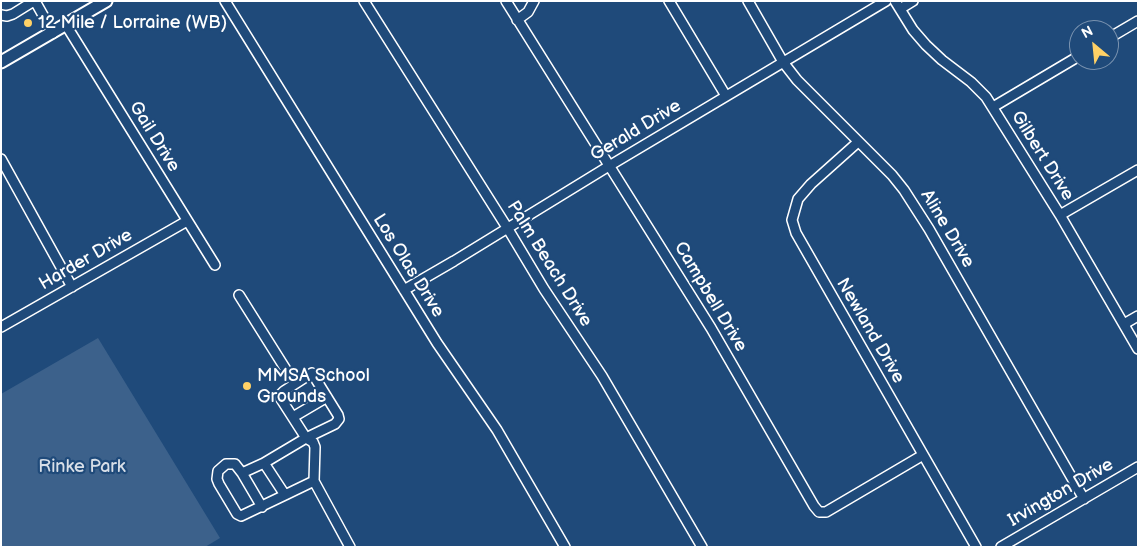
<!DOCTYPE html>
<style>
body{margin:0}
#map{position:relative;width:1139px;height:548px;overflow:hidden;background:#1f4a7a;font-family:"Balsamiq Sans",sans-serif}
canvas{display:block}
.frame{position:absolute;inset:0;border:2px solid #fff;pointer-events:none}
.north{position:absolute;left:1069px;top:20px;width:50px;height:50px;box-sizing:border-box;background:#1f4a7a;border:1px solid #7992af;border-radius:50%;rotate:332deg;font-size:14px;font-weight:700;line-height:20px;text-align:center;color:#fff}
.north::after{content:'';display:block;margin:auto;width:18px;height:22px;background:#ffd166;clip-path:polygon(50% 0,100% 100%,50% 72%,0 100%)}
</style>
<div id="map">
<canvas width="1139" height="548"></canvas>
<div class="frame"></div>
<div class="north">N</div>
</div>
<script>
const ctx = document.querySelector('canvas').getContext('2d');
ctx.lineJoin = 'round';
function fillPath(path, color) {
  ctx.fillStyle = color;
  ctx.fill(path, 'evenodd');
}
function toPath(rows) {
  const path = new Path2D();
  for (const r of rows) {
    path.moveTo(r[0], r[1]);
    for (let i = 2; i < r.length; i += 2) path.lineTo(r[i], r[i + 1]);
  }
  return path;
}
function trace(path, color, width, dash) {
  ctx.strokeStyle = color;
  ctx.lineWidth = width;
  ctx.lineCap = dash ? 'butt' : 'round';
  ctx.setLineDash(dash || []);
  ctx.stroke(path);
}
function write(font, color, halo, rows, align = 'center') {
  ctx.font = font + ' "Balsamiq Sans",sans-serif';
  ctx.lineWidth = 4.5;
  ctx.setLineDash([]);
  ctx.textBaseline = 'middle';
  ctx.strokeStyle = halo;
  ctx.fillStyle = color;
  for (const [text, x, y, turn = 0] of rows) {
    ctx.save();
    ctx.translate(x, y);
    ctx.rotate((+turn || 0) * Math.PI / 180);
    ctx.textAlign = isNaN(turn) ? turn : align;
    if (halo) ctx.strokeText(text, 0, 0);
    ctx.fillText(text, 0, 0);
    ctx.restore();
  }
}
fillPath(toPath([
 [98,338,220,538,205,547,1,547,1,394]
]), '#3c618b');
const minor = toPath([
 [35,1,53,33],
 [225,1,437,343,497,430,565,547],
 [364,1,508,229,544,289,602,376,702,547],
 [506,1,711,328,814,506,819,512,826,512,923,455],
 [669,1,726,96],
 [748,1,783,62,797,80,892,175,904,190,929,229,1084,499],
 [895,1,913,30,926,45,942,60,971,82,986,97,1060,215,1138,349],
 [900,9,913,1],
 [1,15,7,16,13,14,34,1],
 [517,20,528,12,534,1],
 [66,25,215,265],
 [1109,38,1138,21],
 [993,107,1079,56],
 [858,142,811,184,798,199,792,220,796,233,976,547],
 [1,159,72,287],
 [1060,215,1138,170],
 [404,290,454,261,609,166,886,1],
 [239,295,295,384],
 [1124,324,1138,316],
 [1,327,187,221],
 [293,417,327,397],
 [306,438,264,463,285,495,314,481,315,447,313,442,306,438,281,399,280,395,284,391,312,373,338,415,339,419,335,424,306,438],
 [264,463,242,473,235,464,226,464,218,471,217,479,219,484,237,514,241,516,285,495],
 [242,473,262,507],
 [314,481,350,547],
 [1001,547,1138,467]
]);
const major = toPath([
 [1,62,106,1]
]);
trace(minor, '#fff', 12);
trace(major, '#fff', 15);
trace(minor, '#1f4a7a', 9);
trace(major, '#1f4a7a', 11);
for (const [x, y, r, color] of [
 [28,23,5,"#ffd166"],
 [247,386,5,"#ffd166"]
]) {
  const dot = new Path2D();
  dot.arc(x, y, r, 0, 2 * Math.PI);
  ctx.fillStyle = color;
  ctx.fill(dot);
  trace(dot, '#1f4a7a', 2);
}
write('18px', '#fff', '#1f4a7a', [
 ["12 Mile / Lorraine (WB)",38,23],
 ["MMSA School",257,376],
 ["Grounds",257,397]
], 'left');
write('18px', '#fff', '#1f4a7a', [
 ["Gerald Drive",636,131,-31],
 ["Gail Drive",154,137,58],
 ["Gilbert Drive",1042,156,58],
 ["Aline Drive",947,229,59],
 ["Harder Drive",86,260,-30],
 ["Palm Beach Drive",549,264,58],
 ["Los Olas Drive",408,266,58],
 ["Campbell Drive",710,297,59],
 ["Newland Drive",870,331,60],
 ["Irvington Drive",1061,493,-30]
]);
write('18px', '#d8dfe8', '#1f4a7a', [
 ["Rinke Park",82,467]
]);
</script>
